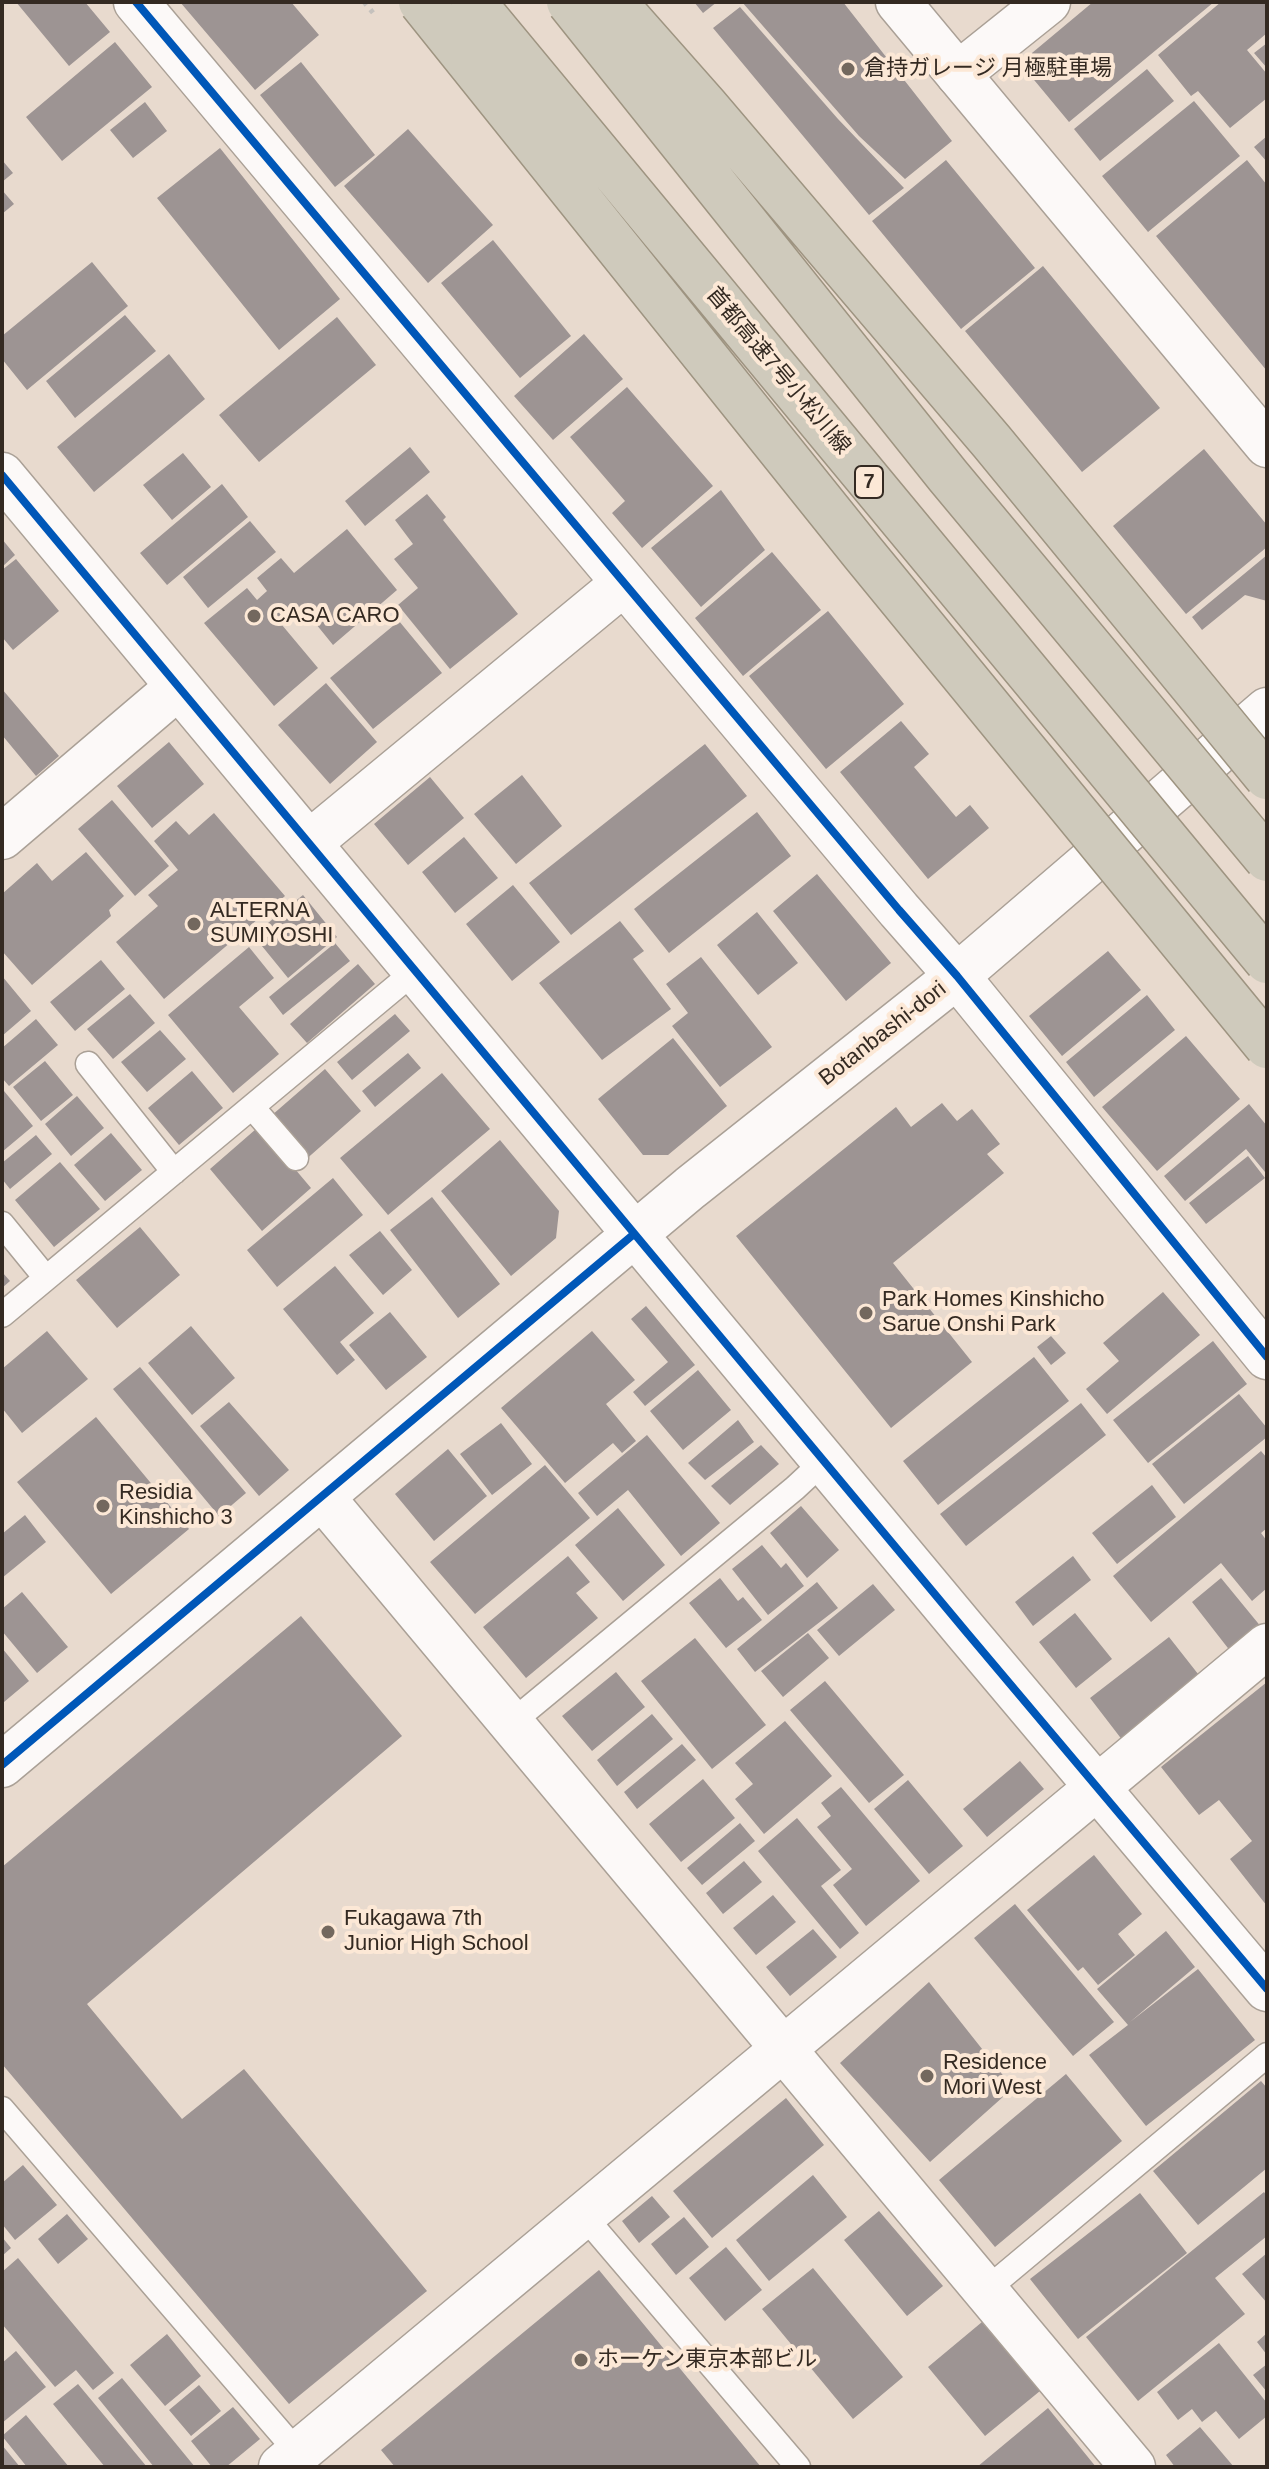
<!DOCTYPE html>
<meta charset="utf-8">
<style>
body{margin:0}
#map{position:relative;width:1269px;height:2469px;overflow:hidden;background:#e8dace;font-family:Arial,sans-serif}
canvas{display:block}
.frame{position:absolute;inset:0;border:4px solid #342a22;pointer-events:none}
</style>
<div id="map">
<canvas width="1269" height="2469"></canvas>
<div class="frame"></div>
</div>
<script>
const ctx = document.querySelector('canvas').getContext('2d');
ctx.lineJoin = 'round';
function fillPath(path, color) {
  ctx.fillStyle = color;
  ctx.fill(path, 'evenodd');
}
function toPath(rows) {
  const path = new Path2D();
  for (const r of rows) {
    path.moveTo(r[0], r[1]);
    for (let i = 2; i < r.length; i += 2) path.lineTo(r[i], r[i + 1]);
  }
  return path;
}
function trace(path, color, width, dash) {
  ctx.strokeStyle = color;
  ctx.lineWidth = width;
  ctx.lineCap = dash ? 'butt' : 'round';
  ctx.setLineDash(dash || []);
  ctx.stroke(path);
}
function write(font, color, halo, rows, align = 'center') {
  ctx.font = font + ' Arial,"Noto Sans JP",sans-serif';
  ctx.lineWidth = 8;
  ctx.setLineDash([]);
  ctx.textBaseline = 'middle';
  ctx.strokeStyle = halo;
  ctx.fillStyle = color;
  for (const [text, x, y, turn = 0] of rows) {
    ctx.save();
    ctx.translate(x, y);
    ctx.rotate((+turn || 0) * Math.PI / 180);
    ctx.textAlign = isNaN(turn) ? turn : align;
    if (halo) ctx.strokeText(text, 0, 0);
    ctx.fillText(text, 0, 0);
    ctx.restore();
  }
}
fillPath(toPath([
 [16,2,85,2,110,32,69,66],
 [180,2,291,2,319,35,255,90],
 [694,2,717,2,703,13],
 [742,2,843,2,952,141,905,179,859,136],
 [1093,2,1214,2,1069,122,1020,63],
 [1221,2,1267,2,1267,33,1247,50,1267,74,1267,98,1230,128,1198,91,1191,96,1158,55],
 [740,7,838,119,904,188,869,215,713,28],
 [115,42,152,87,62,161,26,117],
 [1267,43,1267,68,1254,53],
 [301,62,375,155,335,187,260,95],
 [1147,69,1174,101,1100,161,1074,129],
 [1194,101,1240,156,1148,232,1102,176],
 [145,102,167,131,133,158,110,130],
 [408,129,493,225,428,283,344,186],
 [1267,136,1267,162,1254,147],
 [220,148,340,299,279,350,157,198],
 [2,160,13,173,2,182],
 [946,160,1035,268,961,329,872,221],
 [1247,160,1267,185,1267,371,1156,236],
 [2,190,14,204,2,214],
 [493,240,571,336,520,378,441,283],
 [92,262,128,306,27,390,2,359,2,336],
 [1043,266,1160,408,1082,472,965,331],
 [125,315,156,351,75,418,46,381],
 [337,317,376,365,259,462,219,415],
 [584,334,623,379,553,440,514,396],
 [169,354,205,399,94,492,57,447],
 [627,387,713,486,642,548,612,513,625,501,570,437],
 [410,447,430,472,365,526,345,501],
 [1204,449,1267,525,1267,547,1186,614,1113,526],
 [183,453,211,487,172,520,143,485],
 [222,484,248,517,167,585,140,553],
 [721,490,765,550,701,607,651,548],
 [427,494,446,517,443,520,518,614,450,669,398,605,418,588,394,559,413,544,395,520],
 [250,521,276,552,208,608,183,577],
 [347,529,397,590,333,645,303,608,282,625,318,668,274,706,204,623,247,588,257,600,267,591,257,578,281,558,294,573],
 [2,539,15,555,2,567],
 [772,552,821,610,743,676,695,618],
 [1267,555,1267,601,1245,595,1202,630,1192,617],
 [16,559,59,611,13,650,2,637,2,570],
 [828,611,904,704,826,769,749,676],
 [399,621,442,673,373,729,330,678],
 [326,683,377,742,330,784,278,725],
 [2,689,59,756,36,776,2,735],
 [901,721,929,754,914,767,956,817,970,805,989,828,928,879,840,772],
 [169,742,204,784,152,828,117,786],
 [705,744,747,796,571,935,529,883],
 [522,775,562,826,516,864,474,814],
 [430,777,464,818,408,865,374,824],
 [112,800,169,866,135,896,78,829],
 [757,812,791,856,669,953,634,909],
 [214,813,285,896,164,999,116,942,158,906,148,895,178,870,154,841,176,821,189,835],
 [464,837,498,878,455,913,422,872],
 [86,852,124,896,109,910,111,916,32,985,2,951,2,894,37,863,52,881],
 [817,874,891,963,846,1001,773,911],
 [513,885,560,942,512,981,466,924],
 [303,895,337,937,288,978,253,935],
 [757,912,798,963,758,995,717,945],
 [620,921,644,951,633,959,671,1009,602,1060,539,983],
 [335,943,350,961,283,1015,269,997],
 [249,947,274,978,239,1007,279,1054,233,1093,168,1015],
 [1108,951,1141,990,1062,1056,1029,1016],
 [701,957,772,1047,720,1087,672,1026,688,1013,666,984],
 [101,960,125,989,75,1031,50,1002],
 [358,964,375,984,307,1043,290,1024],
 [2,976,31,1011,2,1036],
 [130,994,155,1023,113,1059,87,1029],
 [1147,995,1175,1030,1094,1097,1066,1062],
 [395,1014,410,1031,352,1080,337,1062],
 [36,1019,58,1045,9,1086,2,1078,2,1048],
 [160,1030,186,1059,147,1092,121,1062],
 [1186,1036,1240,1099,1157,1171,1102,1107],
 [673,1038,727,1106,668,1155,643,1155,598,1099],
 [408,1053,421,1068,375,1107,362,1091],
 [45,1061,73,1095,41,1121,13,1087],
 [325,1069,361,1111,295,1169,311,1188,262,1231,210,1169],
 [192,1071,223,1108,179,1145,148,1108],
 [442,1073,490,1129,388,1215,340,1158],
 [4,1091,33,1126,2,1152,2,1092],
 [77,1096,104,1128,71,1156,45,1124],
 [942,1103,957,1121,972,1109,1000,1144,987,1154,1004,1173,893,1263,972,1362,891,1428,736,1236,896,1107,911,1127],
 [1249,1104,1267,1126,1267,1170,1265,1172,1246,1149,1185,1201,1164,1176],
 [111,1133,142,1170,105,1201,74,1165],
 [36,1135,52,1154,10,1189,2,1179,2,1163],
 [500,1140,559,1211,556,1238,511,1276,441,1191],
 [1248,1156,1265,1178,1206,1224,1189,1203],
 [60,1162,100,1209,54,1247,15,1200],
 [333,1178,363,1215,277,1287,247,1250],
 [432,1197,500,1284,458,1318,390,1230],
 [140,1227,180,1275,117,1328,76,1280],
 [380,1231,412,1270,383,1295,349,1255],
 [335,1266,374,1313,340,1342,355,1360,337,1375,283,1309],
 [2,1272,10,1281,2,1288],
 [1163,1292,1200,1335,1107,1414,1086,1389,1119,1361,1103,1343],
 [646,1306,695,1365,645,1406,633,1392,668,1362,631,1319],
 [390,1312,427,1357,386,1390,349,1345],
 [191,1326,235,1378,192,1415,148,1363],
 [47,1331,88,1379,22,1433,2,1408,2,1369],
 [592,1331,635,1380,606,1404,636,1441,622,1453,613,1443,565,1483,501,1408],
 [1051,1336,1066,1353,1051,1365,1037,1347],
 [1213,1341,1247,1384,1148,1463,1113,1420],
 [1034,1357,1069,1401,938,1505,903,1461],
 [140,1367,246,1493,219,1516,113,1389],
 [698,1370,731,1410,683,1450,650,1411],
 [1239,1394,1267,1428,1267,1437,1184,1504,1152,1464],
 [229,1402,289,1470,259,1496,200,1426],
 [1081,1403,1106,1435,966,1546,940,1514],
 [96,1417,189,1529,111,1594,17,1482],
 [738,1420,754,1442,705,1480,688,1463],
 [501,1423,532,1464,492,1495,460,1454],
 [647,1435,720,1523,681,1556,628,1490,597,1516,578,1493],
 [761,1445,779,1464,730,1505,711,1486],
 [448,1449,487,1496,434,1541,395,1494],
 [1261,1451,1267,1458,1267,1528,1261,1533,1267,1541,1267,1588,1252,1601,1221,1563,1151,1622,1113,1576],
 [545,1465,590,1518,475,1614,430,1562],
 [1152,1485,1176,1517,1117,1564,1092,1533],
 [801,1506,839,1550,807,1578,770,1533],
 [618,1508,665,1565,623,1601,575,1545],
 [25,1515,46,1542,2,1578,2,1534],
 [762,1545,781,1568,786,1563,804,1586,768,1615,732,1569],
 [568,1556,590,1582,576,1593,598,1618,526,1678,483,1627],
 [1073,1556,1091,1580,1033,1626,1015,1602],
 [720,1578,738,1601,743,1597,762,1620,726,1648,689,1603],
 [1221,1578,1262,1628,1231,1652,1192,1602],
 [817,1582,838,1608,755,1672,737,1649],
 [873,1584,895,1610,839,1656,817,1630],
 [22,1592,68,1647,37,1673,2,1631,2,1609],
 [1075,1613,1112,1659,1076,1688,1039,1642],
 [301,1616,402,1736,87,2004,182,2119,244,2069,427,2291,289,2404,2,2064,2,1867],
 [808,1633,829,1658,783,1697,761,1671],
 [1169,1637,1202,1679,1123,1741,1090,1698],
 [695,1638,766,1725,712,1769,641,1681],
 [2,1648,29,1681,4,1702,2,1699],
 [616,1672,645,1707,592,1751,562,1716],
 [825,1681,904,1775,869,1803,790,1710],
 [1267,1682,1267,1906,1230,1859,1252,1841,1219,1800,1199,1815,1161,1767],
 [652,1714,673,1739,617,1786,597,1760],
 [785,1721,832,1776,764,1834,735,1799,753,1784,735,1763],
 [682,1744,696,1760,637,1809,624,1792],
 [1020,1761,1044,1789,987,1837,963,1809],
 [703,1779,735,1818,681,1862,649,1824],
 [908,1780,963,1846,929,1874,874,1809],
 [841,1787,920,1881,866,1926,833,1885,852,1869,817,1827,831,1816,821,1803],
 [797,1818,841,1870,821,1886,859,1933,840,1949,758,1851],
 [740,1823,755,1841,702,1885,687,1868],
 [1094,1855,1142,1914,1118,1934,1135,1955,1098,1985,1083,1967,1078,1971,1027,1910],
 [744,1861,762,1882,723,1914,706,1893],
 [773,1895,796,1922,756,1955,733,1928],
 [1015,1904,1114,2022,1073,2056,974,1938],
 [813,1929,837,1957,790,1996,766,1967],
 [1166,1931,1195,1967,1130,2022,1198,1969,1255,2040,1146,2126,1089,2055,1128,2025,1097,1989],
 [929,1982,1013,2088,930,2162,840,2063],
 [1066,2074,1122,2141,995,2247,939,2180],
 [1261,2081,1267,2088,1267,2168,1198,2225,1153,2171],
 [786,2098,824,2145,712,2238,673,2191],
 [23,2165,57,2205,15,2240,2,2224,2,2183],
 [813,2175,847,2217,769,2281,736,2240],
 [1264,2192,1267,2196,1267,2236,1215,2278,1245,2314,1138,2401,1086,2337],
 [1140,2193,1187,2253,1078,2339,1030,2279],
 [652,2196,670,2217,639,2243,622,2221],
 [879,2211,943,2286,907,2316,844,2240],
 [67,2214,88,2239,58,2264,38,2239],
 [684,2217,709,2247,676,2275,651,2244],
 [2,2237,11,2248,2,2256],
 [726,2247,762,2290,725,2321,689,2278],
 [1267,2253,1267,2303,1242,2274],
 [18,2258,114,2373,93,2390,76,2370,55,2387,2,2324,2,2272],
 [813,2268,903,2377,853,2419,762,2309],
 [599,2270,761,2467,395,2467,381,2450],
 [982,2322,1040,2391,985,2436,928,2367],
 [1267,2333,1267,2355,1257,2342],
 [167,2334,201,2376,165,2406,130,2365],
 [1219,2343,1267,2403,1267,2416,1239,2439,1216,2411,1202,2422,1192,2409,1178,2420,1157,2392],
 [16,2351,46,2387,2,2423,2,2363],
 [1267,2364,1267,2392,1253,2375],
 [122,2378,195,2467,154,2467,98,2398],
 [78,2384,147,2467,105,2467,53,2404],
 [199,2385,221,2411,191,2436,169,2410],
 [233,2407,260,2439,226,2467,212,2467,191,2441],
 [1048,2408,1096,2467,977,2467],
 [26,2415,69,2467,27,2467,2,2436],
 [1200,2427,1234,2467,1175,2467,1166,2455],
 [2,2445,20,2467,2,2467]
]), '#9d9493');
const service = toPath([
 [88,1064,174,1172],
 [252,1107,296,1158],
 [2,1224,46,1278],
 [2,1315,415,971],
 [511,1723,795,1488,824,1461],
 [2,2109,298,2453],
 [583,2215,798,2467],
 [985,2291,1267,2055]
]);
const minor = toPath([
 [136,2,899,910,957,976,1267,1357],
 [958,74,1048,2],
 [2,837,178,687],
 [309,843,624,583],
 [322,1497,1133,2467],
 [281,2467,1267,1646]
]);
const tertiary = toPath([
 [898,2,1267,445],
 [2,475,968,1634,1267,1989],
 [2,1765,690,1188,957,976,1267,710]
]);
trace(service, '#aaa096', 27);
trace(minor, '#aaa096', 47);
trace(tertiary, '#aaa096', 47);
trace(toPath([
 [364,2,374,14]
]), '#c5c1bd', 5, [4, 6]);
trace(service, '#fcf9f8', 24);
trace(minor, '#fcf9f8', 44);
trace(tertiary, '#fcf9f8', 44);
const motorwayBridge = toPath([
 [421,2,863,553,1267,1046],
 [473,2,1267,961],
 [569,2,948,476,1267,859],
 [614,2,706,106,992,442,1267,777]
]);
trace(motorwayBridge, '#9e9481', 47, []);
trace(motorwayBridge, '#cfcabc', 44);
trace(toPath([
 [136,2,899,910,957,976,1267,1357],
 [2,475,968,1634,1267,1989],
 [2,1765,634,1234]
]), '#0057b8', 8);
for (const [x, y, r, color] of [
 [848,69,8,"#73685e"],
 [254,616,8,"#73685e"],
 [194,924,8,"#73685e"],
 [866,1313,8,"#73685e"],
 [103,1506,8,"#73685e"],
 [328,1932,8,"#73685e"],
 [927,2076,8,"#73685e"],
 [581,2360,8,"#73685e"]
]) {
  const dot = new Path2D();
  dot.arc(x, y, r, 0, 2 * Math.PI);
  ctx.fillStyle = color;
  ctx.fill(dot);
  trace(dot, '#fce8d6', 3);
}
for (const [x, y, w] of [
 [869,482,28]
]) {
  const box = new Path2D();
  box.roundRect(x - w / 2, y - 16, w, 32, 6);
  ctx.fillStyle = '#fce8d6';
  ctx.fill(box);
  trace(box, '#342a22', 2);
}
write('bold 20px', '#342a22', null, [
 ["7",869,482]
]);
write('22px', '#342a22', '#fce8d6', [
 ["倉持ガレージ 月極駐車場",864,69],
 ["CASA CARO",270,616],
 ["ALTERNA",210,911],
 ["SUMIYOSHI",210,936],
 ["Park Homes Kinshicho",882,1300],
 ["Sarue Onshi Park",882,1325],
 ["Residia",119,1493],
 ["Kinshicho 3",119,1518],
 ["Fukagawa 7th",344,1919],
 ["Junior High School",344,1944],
 ["Residence",943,2063],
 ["Mori West",943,2088],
 ["ホーケン東京本部ビル",597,2360]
], 'left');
write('22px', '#342a22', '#fce8d6', [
 ["首都高速7号小松川線",778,371,50],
 ["Botanbashi-dori",883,1034,-38]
]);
</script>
